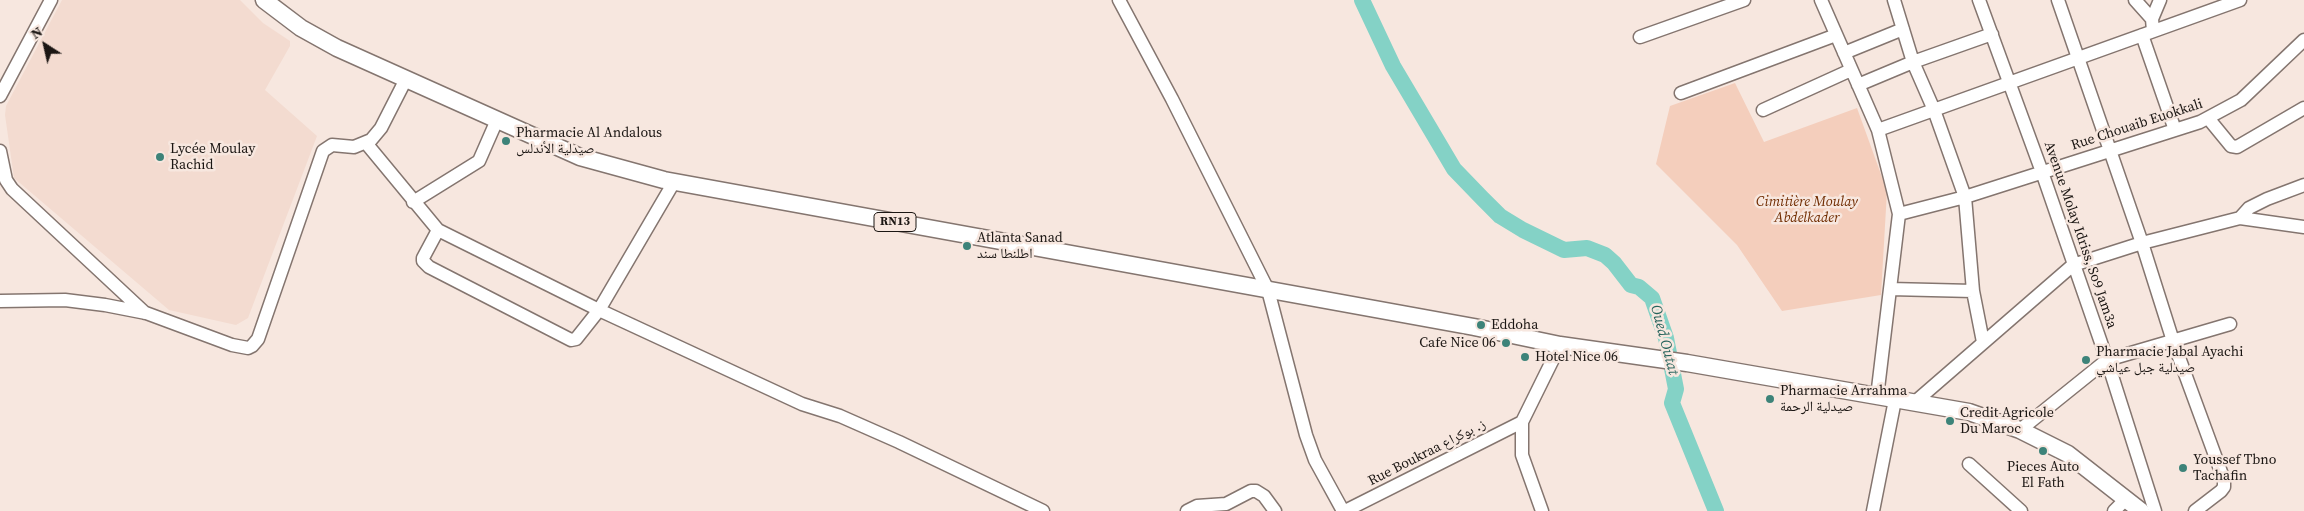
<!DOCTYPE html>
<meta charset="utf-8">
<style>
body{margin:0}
#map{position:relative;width:2304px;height:511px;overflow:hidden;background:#f7e7df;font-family:"Source Serif 4",serif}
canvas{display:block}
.north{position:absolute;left:20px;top:20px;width:50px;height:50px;-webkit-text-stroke:4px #f7e7df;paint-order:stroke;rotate:325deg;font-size:14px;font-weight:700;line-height:20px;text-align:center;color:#1b1613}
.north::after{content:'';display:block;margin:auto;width:18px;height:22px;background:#1b1613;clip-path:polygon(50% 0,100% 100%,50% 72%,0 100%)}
</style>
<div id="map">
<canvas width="2304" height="511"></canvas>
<div class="north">N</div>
</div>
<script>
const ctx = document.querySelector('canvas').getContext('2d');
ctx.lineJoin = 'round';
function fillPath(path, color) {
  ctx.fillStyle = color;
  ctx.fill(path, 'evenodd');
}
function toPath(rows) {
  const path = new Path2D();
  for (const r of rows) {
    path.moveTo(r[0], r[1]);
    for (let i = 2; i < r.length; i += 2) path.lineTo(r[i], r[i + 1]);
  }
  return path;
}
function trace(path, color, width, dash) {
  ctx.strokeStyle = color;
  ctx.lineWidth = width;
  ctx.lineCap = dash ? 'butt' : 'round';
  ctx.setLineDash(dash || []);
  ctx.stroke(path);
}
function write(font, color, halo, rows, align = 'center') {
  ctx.font = font + ' "Source Serif 4","Noto Naskh Arabic",serif';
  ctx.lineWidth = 5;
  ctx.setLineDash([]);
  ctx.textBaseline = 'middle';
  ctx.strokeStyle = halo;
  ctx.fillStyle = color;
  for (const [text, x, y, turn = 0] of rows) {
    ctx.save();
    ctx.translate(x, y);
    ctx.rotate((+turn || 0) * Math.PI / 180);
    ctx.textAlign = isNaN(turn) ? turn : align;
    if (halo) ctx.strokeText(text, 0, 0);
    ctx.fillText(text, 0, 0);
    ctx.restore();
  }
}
fillPath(toPath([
 [62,0,240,0,263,23,290,41,290,46,265,90,317,136,248,318,236,325,169,310,14,178,5,115,6,106]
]), '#f3dbd0');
fillPath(toPath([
 [1735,83,1764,142,1857,108,1887,191,1881,295,1782,311,1737,245,1656,164,1670,106]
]), '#f4cebc');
trace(toPath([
 [1362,0,1393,66,1454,169,1482,198,1500,216,1523,230,1564,250,1587,248,1605,255,1614,263,1631,285,1639,287,1652,298,1666,338,1676,389,1672,403,1716,511]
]), '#84d2c6', 16);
const minor = toPath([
 [1119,0,1172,99,1268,290,1306,435,1315,460,1343,511],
 [1821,0,1878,130,1899,214,1877,397],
 [1894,0,1913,62,1934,110,1965,197,1973,291,1983,342],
 [1979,0,2042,172,2107,360,2155,511],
 [2058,0,2142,243,2173,341,2224,480,2224,487,2221,491,2195,511],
 [2135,0,2152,19],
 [2153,31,2152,19,2160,0],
 [2142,35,2175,130],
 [1640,37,1744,0],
 [1844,53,1903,29],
 [1858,85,1913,62,1992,34],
 [1681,93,1836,35],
 [0,96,51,0],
 [1763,110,1851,70],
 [2208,118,2231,146,2237,147,2304,108],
 [1878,130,2240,0],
 [366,143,438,230,599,310,802,404,840,416,899,442,1043,511],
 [0,151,6,180,12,189,145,313],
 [413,202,479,161,497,120],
 [1899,214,1965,197,2200,122,2241,100,2304,40],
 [2240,218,2249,208,2267,199,2304,185],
 [438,230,423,258,423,261,429,267,571,340,576,339,599,310,674,182],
 [1890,289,1973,291],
 [0,301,65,300,105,305,146,313,232,345,248,348,252,346,258,339,323,151,332,145,354,147,371,140,381,128,406,79],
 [1915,402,2073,265,2142,243,2240,218,2304,227],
 [2020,430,2107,360,2230,324],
 [1969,464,2021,511],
 [1187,511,1197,506,1226,504,1251,491,1256,491,1264,496,1275,511],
 [1345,511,1522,422],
 [1542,511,1522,455,1522,422,1560,345],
 [1873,511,1895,400],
 [2114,511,2126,499]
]);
const major = toPath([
 [264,0,301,28,337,48,580,157,664,180,1474,327,1560,345,1687,363,1969,412,2020,430,2068,454,2141,511]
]);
trace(minor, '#84756f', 15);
trace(major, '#84756f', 19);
trace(minor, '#fff', 12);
trace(major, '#fff', 16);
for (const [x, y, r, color] of [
 [506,141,5,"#3d8379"],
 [160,157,5,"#3d8379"],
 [967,246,5,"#3d8379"],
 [1481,325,5,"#3d8379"],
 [1506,343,5,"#3d8379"],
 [1525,357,5,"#3d8379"],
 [2086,360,5,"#3d8379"],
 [1770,399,5,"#3d8379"],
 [1950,421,5,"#3d8379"],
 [2043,451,5,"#3d8379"],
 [2183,468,5,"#3d8379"]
]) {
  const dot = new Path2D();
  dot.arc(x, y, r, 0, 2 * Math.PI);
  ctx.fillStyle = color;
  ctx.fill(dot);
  trace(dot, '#f7e7df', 2);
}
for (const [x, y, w] of [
 [895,222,42]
]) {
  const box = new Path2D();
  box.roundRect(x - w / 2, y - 9.5, w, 19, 4);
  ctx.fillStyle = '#f7e7df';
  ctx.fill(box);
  trace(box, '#1b1613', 1);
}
write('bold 12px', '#1b1613', null, [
 ["RN13",895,222]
]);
write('14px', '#1b1613', '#f7e7df', [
 ["Rue Chouaib Euokkali",2137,125,-18],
 ["Avenue Molay Idriss, So9 Jam3a",2080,235,71],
 ["Rue Boukraa ز. بوكراع",1427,453,-27]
]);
write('14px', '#1b1613', '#f7e7df', [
 ["Pharmacie Al Andalous",516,133],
 ["صيدلية الأندلس",516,149],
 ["Lycée Moulay",170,149],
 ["Rachid",170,165],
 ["Atlanta Sanad",977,238],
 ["اطلنطا سند",977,254],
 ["Eddoha",1491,325],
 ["Cafe Nice 06",1496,343,"right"],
 ["Pharmacie Jabal Ayachi",2096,352],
 ["صيدلية جبل عياشي",2096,368],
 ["Hotel Nice 06",1535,357],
 ["Pharmacie Arrahma",1780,391],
 ["صيدلية الرحمة",1780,407],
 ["Credit Agricole",1960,413],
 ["Du Maroc",1960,429],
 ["Youssef Tbno",2193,460],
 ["Tachafin",2193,476],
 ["Pieces Auto",2043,467,"center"],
 ["El Fath",2043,483,"center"]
], 'left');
write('italic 14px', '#702c00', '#f7e7df', [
 ["Cimitière Moulay",1807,202],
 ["Abdelkader",1807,218]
]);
write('italic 15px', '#25635b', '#f7e7df', [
 ["Oued Outat",1664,340,75]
]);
</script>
